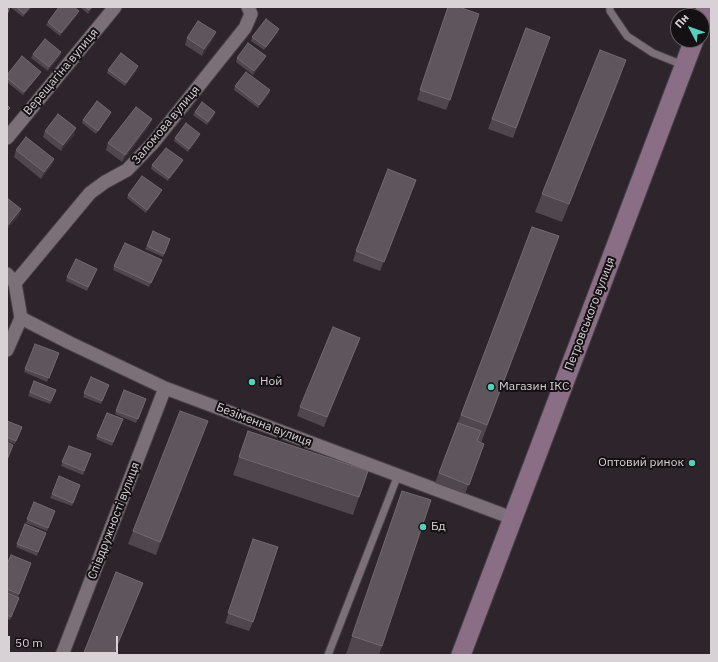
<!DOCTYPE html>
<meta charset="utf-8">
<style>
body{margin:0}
#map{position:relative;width:718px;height:662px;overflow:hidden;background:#2e252c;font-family:"IBM Plex Sans",sans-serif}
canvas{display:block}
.frame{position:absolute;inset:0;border:8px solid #d8d2d7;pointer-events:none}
.north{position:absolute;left:670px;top:8px;width:40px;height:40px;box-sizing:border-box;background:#141013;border:1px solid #625e61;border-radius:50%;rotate:311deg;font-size:11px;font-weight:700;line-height:16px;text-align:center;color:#d8d2d7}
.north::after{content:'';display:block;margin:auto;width:14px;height:18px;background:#5acebd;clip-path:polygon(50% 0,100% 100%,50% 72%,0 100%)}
.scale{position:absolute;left:8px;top:636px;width:110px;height:18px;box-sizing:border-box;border:2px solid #d8d2d7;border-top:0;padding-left:5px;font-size:12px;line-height:14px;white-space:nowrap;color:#d8d2d7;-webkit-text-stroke:3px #141013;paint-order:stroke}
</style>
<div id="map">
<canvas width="718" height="662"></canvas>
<div class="frame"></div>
<div class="north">Пн</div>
<div class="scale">50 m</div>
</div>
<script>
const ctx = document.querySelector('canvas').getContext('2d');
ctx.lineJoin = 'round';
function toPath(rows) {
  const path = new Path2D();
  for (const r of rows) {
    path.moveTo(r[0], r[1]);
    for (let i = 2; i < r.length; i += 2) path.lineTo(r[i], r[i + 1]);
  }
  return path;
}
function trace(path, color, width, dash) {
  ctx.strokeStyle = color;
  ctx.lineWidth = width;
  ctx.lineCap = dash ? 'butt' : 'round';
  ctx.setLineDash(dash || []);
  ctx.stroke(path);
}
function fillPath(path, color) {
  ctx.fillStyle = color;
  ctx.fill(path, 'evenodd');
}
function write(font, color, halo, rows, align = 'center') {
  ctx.font = font + ' "IBM Plex Sans",sans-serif';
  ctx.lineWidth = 4;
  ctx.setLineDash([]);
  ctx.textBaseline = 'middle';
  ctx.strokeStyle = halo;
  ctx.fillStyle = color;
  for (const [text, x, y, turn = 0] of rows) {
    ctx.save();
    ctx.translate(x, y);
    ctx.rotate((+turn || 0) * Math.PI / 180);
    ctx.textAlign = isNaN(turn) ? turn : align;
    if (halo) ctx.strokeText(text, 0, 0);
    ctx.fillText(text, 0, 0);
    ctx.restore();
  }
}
const service = toPath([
 [610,7,610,11,627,36,653,53,683,65],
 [328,655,398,475]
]);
const minor = toPath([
 [7,138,115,7],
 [7,274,15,283],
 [21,318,70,343,165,388,512,518],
 [7,350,21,318,15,283,90,193,105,182,127,170,153,143,245,28,251,14,248,7],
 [62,655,165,388]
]);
const secondary = toPath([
 [702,19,707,7],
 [461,655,694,40]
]);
trace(service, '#484147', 9);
trace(minor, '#484147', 15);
trace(secondary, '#484147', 21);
trace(service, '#7b7078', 7);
trace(minor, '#7b7078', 13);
trace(secondary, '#8a6e85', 19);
fillPath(toPath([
 [10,7,32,7,23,17],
 [80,7,93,7,88,14],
 [448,7,450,100,446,110,417,100],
 [78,14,60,36,46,25,48,22],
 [526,28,550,37,513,138,488,129],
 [216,32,213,39,202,56,185,45,187,38],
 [278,32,264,50,251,41,252,37],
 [61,52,60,56,48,71,31,58,33,54],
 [266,56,264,60,253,75,236,62,237,58],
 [108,70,137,70,125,86,107,73],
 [41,72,39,75,23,95,7,82,7,75],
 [620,78,562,222,535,212,542,194],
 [235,86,270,90,269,94,258,108,234,90],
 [111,112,110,115,96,134,82,123,83,120],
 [195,112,215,112,214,116,207,125,193,115],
 [152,119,149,126,122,162,106,150,108,143],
 [45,131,74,135,61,151,43,137],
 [199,137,188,152,174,141,175,138],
 [16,150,54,159,51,166,41,179,14,157],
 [181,164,168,181,151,169,152,165],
 [416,180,380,271,353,261,356,251],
 [160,194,146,213,127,198,128,195],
 [532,227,559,236,481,443,484,444,465,494,435,483],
 [169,243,163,257,145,249,147,246],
 [160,264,149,287,113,270,114,266],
 [96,272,87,291,66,281,67,277],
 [360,338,324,427,297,416,300,407],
 [35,344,59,353,47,382,24,372],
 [91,377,109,385,101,404,83,397],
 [34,381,56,390,50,404,28,396],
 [124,390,146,399,136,423,115,414],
 [107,413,123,419,112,446,96,439],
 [7,421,22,427,15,444,7,441],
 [248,431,359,497,353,515,233,475],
 [203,434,156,555,128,544,133,531],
 [69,446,91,454,83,475,61,466],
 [80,485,72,506,50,498,52,494],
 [402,491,382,646,379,655,348,655,346,654],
 [34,502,55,511,47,531,26,523],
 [25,524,46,533,37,556,16,547],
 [250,549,253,622,249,631,225,623],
 [31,563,18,597,7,593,7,564],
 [7,593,19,598,10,620,7,619]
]), '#50464e');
fillPath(toPath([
 [30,7,32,7,23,17,24,14],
 [92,7,93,7,88,14,89,10],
 [79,11,78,14,60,36,61,33],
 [279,29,278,32,264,50,266,47],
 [216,32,213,39,202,56,204,49],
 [61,52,60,56,48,71,49,67],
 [266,56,264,60,253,75,254,71],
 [626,60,620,78,562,222,569,204],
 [138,66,137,70,125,86,126,83],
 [41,72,39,75,23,95,24,92],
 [270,90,269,94,258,108,259,105],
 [111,112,110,115,96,134,98,131],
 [215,112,214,116,207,125,208,122],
 [152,119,149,126,122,162,125,155],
 [76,128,74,135,61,151,63,145],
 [200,134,199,137,188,152,189,149],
 [54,159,51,166,41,179,44,172],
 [183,160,181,164,168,181,169,178],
 [162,190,160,194,146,213,147,210],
 [21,209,19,216,7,230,7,226],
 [360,338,356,348,324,427,327,417],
 [208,421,203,434,156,555,160,542],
 [143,583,138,596,114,655,113,655]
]), '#3c333a');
const building = toPath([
 [7,7,10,7,7,15,7,7],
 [16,7,30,7,24,14,16,7],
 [59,7,74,7,79,11,61,33,48,22,59,7],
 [85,7,92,7,89,10,85,7],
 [448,7,459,7,479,14,450,100,420,90,448,7],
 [266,19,279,29,266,47,252,37,266,19],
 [198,21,216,32,204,49,187,38,198,21],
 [526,28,550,37,516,128,492,119,526,28],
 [45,39,61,52,49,67,33,54,45,39],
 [248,43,266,56,254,71,237,58,248,43],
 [600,50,626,60,569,204,542,194,600,50],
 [121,53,138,66,126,83,108,70,121,53],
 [22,56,41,72,24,92,7,78,7,75,22,56],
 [246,72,270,90,259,105,235,86,246,72],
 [97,101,111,112,98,131,83,120,97,101],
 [202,102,215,112,208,122,195,112,202,102],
 [7,105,10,108,7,111,7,105],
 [136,107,152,119,125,155,108,143,136,107],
 [58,114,76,128,63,145,45,131,58,114],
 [186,123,200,134,189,149,175,138,186,123],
 [26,137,54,159,44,172,16,150,26,137],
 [166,148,183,160,169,178,152,165,166,148],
 [388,169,416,180,384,262,356,251,388,169],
 [142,176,162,190,147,210,128,195,142,176],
 [7,198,21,209,7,226,7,198],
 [532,227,559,236,487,425,461,415,532,227],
 [153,231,170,239,164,254,147,246,153,231],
 [125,243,162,260,151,283,114,266,125,243],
 [76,259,97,269,88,287,67,277,76,259],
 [333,327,360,338,327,417,300,407,333,327],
 [35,344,59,353,49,378,25,369,35,344],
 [91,377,109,385,102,401,84,393,91,377],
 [34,381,56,390,51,401,30,392,34,381],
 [124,390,146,399,138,419,116,411,124,390],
 [180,411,208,421,160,542,133,531,180,411],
 [107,413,123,419,113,442,97,436,107,413],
 [7,421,22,427,16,441,7,437,7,421],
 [458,423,481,431,477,441,484,444,469,485,439,473,458,423],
 [248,431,368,471,359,497,239,457,248,431],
 [7,442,13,445,7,460,7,442],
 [69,446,91,454,84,471,62,462,69,446],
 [59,476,80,485,73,503,52,494,59,476],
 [402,491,431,500,382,646,352,636,402,491],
 [34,502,55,511,48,528,27,519,34,502],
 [25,524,46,533,38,552,17,544,25,524],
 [253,539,278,547,253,622,228,613,253,539],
 [11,555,31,563,19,594,7,589,7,564,11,555],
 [116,572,143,583,113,655,83,655,116,572],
 [7,593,19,598,11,617,7,615,7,593]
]);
fillPath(building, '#5f565d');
trace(building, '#726970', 1);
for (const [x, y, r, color] of [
 [252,382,4,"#5acebd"],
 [491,387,4,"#5acebd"],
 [692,463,4,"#5acebd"],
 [423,527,4,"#5acebd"]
]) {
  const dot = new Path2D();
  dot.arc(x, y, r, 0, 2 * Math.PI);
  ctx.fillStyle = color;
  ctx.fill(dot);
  trace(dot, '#141013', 1.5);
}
write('12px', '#d8d2d7', '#141013', [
 ["Верещагіна вулиця",61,72,-50],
 ["Заломова вулиця",166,125,-50],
 ["Петровського вулиця",590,314,-69],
 ["Безіменна вулиця",264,425,21],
 ["Співдружності вулиця",114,521,-69]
]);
write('12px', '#d8d2d7', '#141013', [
 ["Ной",260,382],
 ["Магазин ІКС",499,387],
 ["Оптовий ринок",684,463,"right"],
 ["Бд",431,527]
], 'left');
</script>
